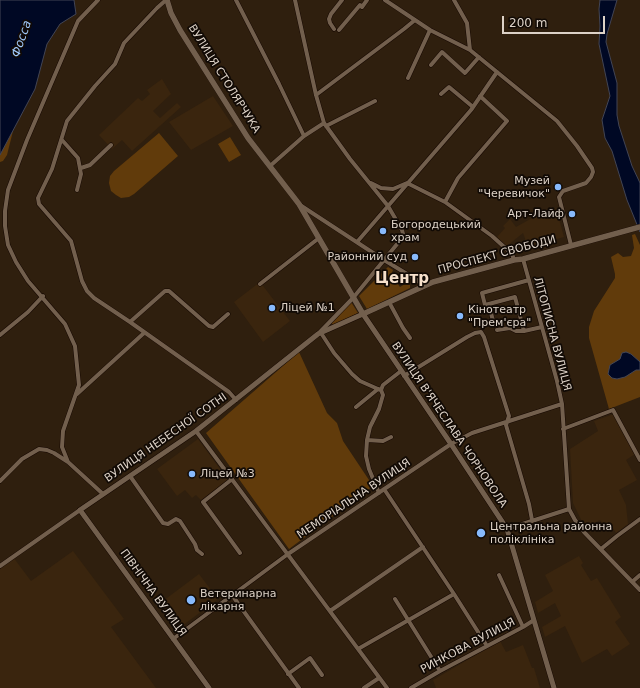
<!DOCTYPE html>
<meta charset="utf-8">
<style>
body{margin:0}
#map{position:relative;width:640px;height:688px;overflow:hidden;background:#2f1f0e;font-family:"DejaVu Sans",sans-serif}
canvas{display:block}
.scale{position:absolute;left:502px;top:16px;width:103px;height:18px;box-sizing:border-box;border:2px solid #ddd2c7;border-top:0;padding-left:5px;font-size:12px;line-height:14px;white-space:nowrap;color:#ddd2c7;-webkit-text-stroke:3px #110a05;paint-order:stroke}
</style>
<div id="map">
<canvas width="640" height="688"></canvas>
<div class="scale">200 m</div>
</div>
<script>
const ctx = document.querySelector('canvas').getContext('2d');
ctx.lineJoin = 'round';
function fillPath(path, color) {
  ctx.fillStyle = color;
  ctx.fill(path, 'evenodd');
}
function toPath(rows) {
  const path = new Path2D();
  for (const r of rows) {
    path.moveTo(r[0], r[1]);
    for (let i = 2; i < r.length; i += 2) path.lineTo(r[i], r[i + 1]);
  }
  return path;
}
function trace(path, color, width, dash) {
  ctx.strokeStyle = color;
  ctx.lineWidth = width;
  ctx.lineCap = dash ? 'butt' : 'round';
  ctx.setLineDash(dash || []);
  ctx.stroke(path);
}
function write(font, color, halo, rows, align = 'center') {
  ctx.font = font + ' "DejaVu Sans",sans-serif';
  ctx.lineWidth = 3.5;
  ctx.setLineDash([]);
  ctx.textBaseline = 'middle';
  ctx.strokeStyle = halo;
  ctx.fillStyle = color;
  for (const [text, x, y, turn = 0] of rows) {
    ctx.save();
    ctx.translate(x, y);
    ctx.rotate((+turn || 0) * Math.PI / 180);
    ctx.textAlign = isNaN(turn) ? turn : align;
    if (halo) ctx.strokeText(text, 0, 0);
    ctx.fillText(text, 0, 0);
    ctx.restore();
  }
}
fillPath(toPath([
 [162,79,171,94,153,111,160,118,177,103,181,107,132,151,122,140,112,149,99,135,138,98,142,101,150,94,147,90],
 [213,96,233,126,191,150,169,122],
 [556,208,564,237,528,247,523,233,507,246,497,237,505,228,503,226,510,219,516,227,543,212,544,213],
 [260,282,290,321,263,342,234,302],
 [614,414,635,454,626,460,637,480,619,490,626,505,628,524,616,533,609,522,604,526,600,520,585,528,573,503,570,449,598,431,594,421],
 [198,439,228,480,201,500,196,495,192,498,185,490,177,496,157,469],
 [73,551,124,619,111,627,156,688,0,688,0,566,13,557,31,581],
 [579,556,583,563,581,565,591,581,597,578,621,617,615,622,630,644,612,656,607,649,582,663,565,626,545,637,542,627,561,616,555,603,538,613,535,602,553,591,545,575],
 [199,574,218,599,182,626,163,601],
 [500,641,506,652,523,645,532,668,534,668,540,688,436,688,433,680]
]), '#3a250e');
fillPath(toPath([
 [13,131,7,155,3,161,0,162,0,144],
 [159,133,178,156,134,194,129,197,121,198,116,195,111,191,109,183,110,176,114,171],
 [230,137,241,155,229,162,218,144],
 [635,234,640,245,640,397,609,409,589,338,589,327,594,311,615,278,615,274,611,257,618,253,623,257,631,256,634,248,632,235],
 [388,267,393,270,391,275,400,287,405,284,410,285,410,288,367,309,359,296],
 [351,302,358,313,333,325,331,322],
 [299,352,327,413,337,423,343,441,373,486,289,549,206,433]
]), '#613b0b');
const water = toPath([
 [0,0,74,0,76,14,60,24,47,44,35,89,0,155,0,0],
 [600,0,617,0,607,34,606,42,617,83,617,115,619,126,632,166,640,183,640,232,627,200,612,151,605,138,602,120,610,96,599,44,600,26,599,9,600,0],
 [626,352,631,354,640,362,640,370,636,370,625,377,617,379,612,378,608,374,610,365,620,359,622,353,626,352]
]);
fillPath(water, '#000824');
trace(water, '#424555', 1);
const minor = toPath([
 [98,0,78,21,27,140,8,190,5,211,5,226,8,245,16,262,28,281,65,324,75,346,79,385,63,431,62,447,68,462,103,494],
 [236,0,279,84,304,136],
 [295,0,316,95,324,123,350,159,388,206,402,230,403,234,402,238,353,298,319,333],
 [385,0,430,30,470,50,557,121,577,146,592,168,593,172,591,177,586,183,563,191,559,197,571,245],
 [454,0,467,23,470,50],
 [334,29,330,23,329,19,331,14,342,0],
 [339,30,360,5,362,7,367,0],
 [431,65,442,52,465,73,479,57],
 [408,78,430,30],
 [441,94,449,87,473,107],
 [316,95,404,29,415,20],
 [326,126,375,101],
 [62,140,78,158,81,174,77,190],
 [270,166,304,136,324,123],
 [81,168,90,165,111,145],
 [371,183,381,188,393,189,407,183,445,202,492,236,512,254,514,260],
 [445,202,458,178,507,121,480,96],
 [300,205,384,260,417,280,423,286],
 [357,242,471,110,497,72],
 [523,259,557,381,562,404,569,509,575,520,584,532,640,590],
 [260,284,319,238],
 [389,302,403,328,410,338],
 [489,305,494,325],
 [228,314,213,327,209,326,169,291,165,291,130,322,229,392,236,400],
 [130,322,94,298,87,291,82,281,71,241,39,204,38,198,52,169,67,121,95,86,115,64,124,43,157,8,166,0],
 [497,330,510,328,516,331,524,331,542,327],
 [524,331,515,297,485,305,482,293,529,280],
 [321,333,334,353,352,374,360,381,378,389],
 [0,335,28,312,43,296],
 [404,376,467,337,475,333,481,332,484,337,509,416,506,425,529,504,532,520],
 [381,390,383,385,401,371],
 [77,394,144,333],
 [356,407,378,389,381,390,383,395,379,409,370,427,367,440],
 [563,429,613,410,640,460],
 [196,431,387,688],
 [130,476,163,523,168,524,176,519,180,521,195,544,197,550,202,554],
 [231,480,203,502,240,553],
 [0,481,22,459,39,449,47,450,54,453,68,462],
 [384,489,454,594],
 [379,493,369,469,366,456,367,440,383,441,391,437],
 [507,529,569,509],
 [601,549,617,536,640,519],
 [0,566,80,510],
 [499,575,523,627],
 [632,582,640,575],
 [232,595,299,688],
 [395,599,440,671],
 [330,611,423,547],
 [173,639,288,554,451,444,472,433,562,404],
 [358,649,454,594,487,646],
 [288,674,310,658,322,675],
 [364,688,379,678],
 [411,688,440,671,523,627,534,620]
]);
const tertiary = toPath([
 [209,688,80,510,196,431,318,334,363,314,451,444,507,529,554,688]
]);
const secondary = toPath([
 [167,0,171,13,180,30,248,138,299,204,363,314,433,282,514,260,523,259,640,227]
]);
trace(minor, '#160800', 5);
trace(tertiary, '#160800', 6);
trace(secondary, '#160800', 6);
trace(minor, '#725f4d', 4);
trace(tertiary, '#725f4d', 5);
trace(secondary, '#725f4d', 5.5);
for (const [x, y, r, color] of [
 [558,187,4,"#88bafc"],
 [572,214,4,"#88bafc"],
 [383,231,4,"#88bafc"],
 [415,257,4,"#88bafc"],
 [272,308,4,"#88bafc"],
 [460,316,4,"#88bafc"],
 [192,474,4,"#88bafc"],
 [481,533,5,"#88bafc"],
 [191,600,5,"#88bafc"]
]) {
  const dot = new Path2D();
  dot.arc(x, y, r, 0, 2 * Math.PI);
  ctx.fillStyle = color;
  ctx.fill(dot);
  trace(dot, '#110a05', 1.5);
}
write('11px', '#ddd2c7', '#110a05', [
 ["ВУЛИЦЯ СТОЛЯРЧУКА",224,79,58],
 ["ПРОСПЕКТ СВОБОДИ",497,255,-15],
 ["ЛІТОПИСНА ВУЛИЦЯ",552,334,75],
 ["ВУЛИЦЯ В'ЯЧЕСЛАВА ЧОРНОВОЛА",449,425,56],
 ["ВУЛИЦЯ НЕБЕСНОЇ СОТНІ",166,438,-35],
 ["МЕМОРІАЛЬНА ВУЛИЦЯ",354,499,-34],
 ["ПІВНІЧНА ВУЛИЦЯ",153,593,54],
 ["РИНКОВА ВУЛИЦЯ",468,646,-28]
]);
write('11px', '#ddd2c7', '#110a05', [
 ["Музей",550,181,"right"],
 ["\"Черевичок\"",550,194,"right"],
 ["Арт-Лайф",564,214,"right"],
 ["Богородецький",391,225],
 ["храм",391,238],
 ["Районний суд",407,257,"right"],
 ["Ліцей №1",280,308],
 ["Кінотеатр",468,310],
 ["\"Прем'єра\"",468,323],
 ["Ліцей №3",200,474],
 ["Центральна районна",490,527],
 ["поліклініка",490,540],
 ["Ветеринарна",200,594],
 ["лікарня",200,607]
], 'left');
write('italic 12px', '#9fc7f9', '#110a05', [
 ["Фосса",22,39,-71]
]);
write('bold 15px', '#f6e0cb', '#110a05', [
 ["Центр",402,279]
]);
</script>
